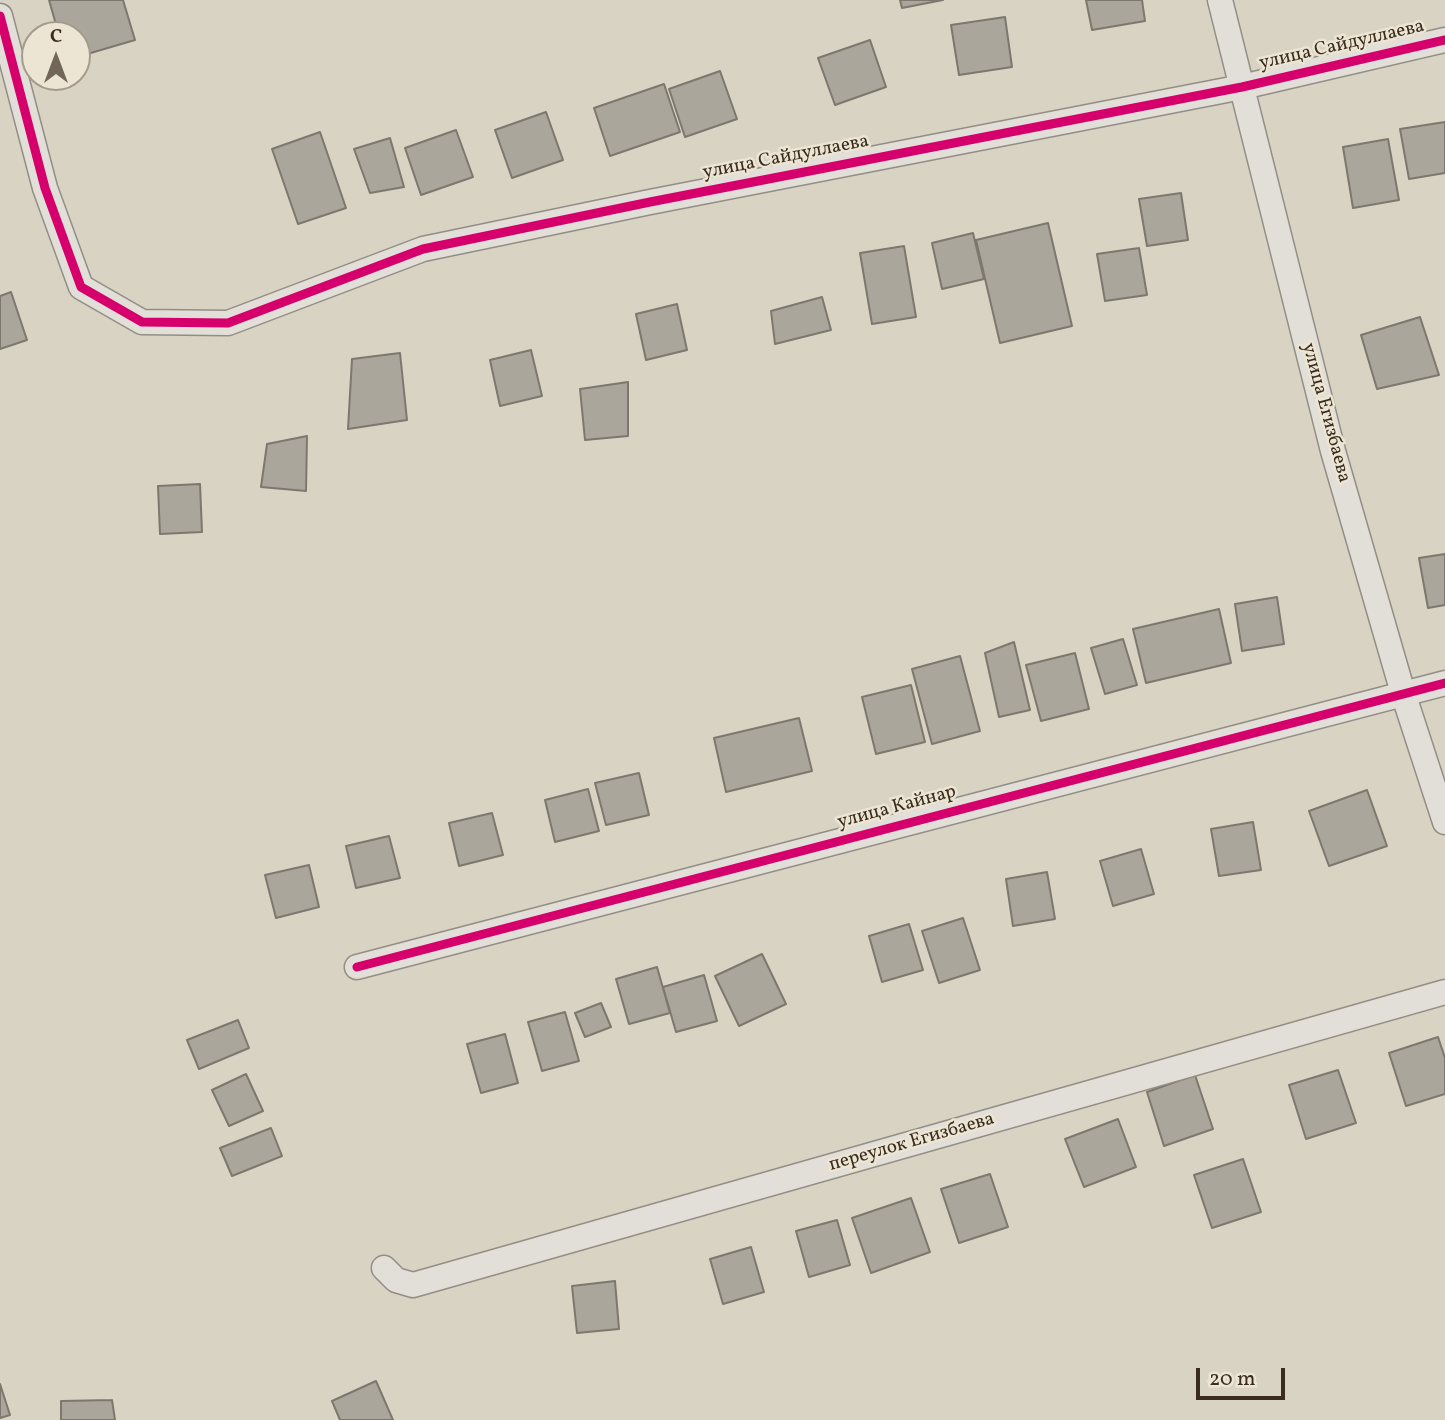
<!DOCTYPE html>
<meta charset="utf-8">
<style>
body{margin:0}
#map{position:relative;width:1445px;height:1420px;overflow:hidden;background:#d9d3c4;font-family:Vollkorn,serif}
canvas{display:block}
.north{position:absolute;left:21px;top:21px;width:70px;height:70px;box-sizing:border-box;background:#ece5d3;border:2px solid #a59b8b;border-radius:50%;rotate:0deg;font-size:19px;font-weight:700;line-height:28px;text-align:center;color:#3a2c1e}
.north::after{content:'';display:block;margin:auto;width:24px;height:32px;background:#726658;clip-path:polygon(50% 0,100% 100%,50% 72%,0 100%)}
.scale{position:absolute;left:1196px;top:1368px;width:89px;height:32px;box-sizing:border-box;border:4px solid #3a2c1e;border-top:0;padding-left:9px;font-size:21px;line-height:24px;white-space:nowrap;color:#3a2c1e;-webkit-text-stroke:5px #ece5d3;paint-order:stroke}
</style>
<div id="map">
<canvas width="1445" height="1420"></canvas>
<div class="north">С</div>
<div class="scale">20 m</div>
</div>
<script>
const ctx = document.querySelector('canvas').getContext('2d');
ctx.lineJoin = 'round';
function fillPath(path, color) {
  ctx.fillStyle = color;
  ctx.fill(path, 'evenodd');
}
function toPath(rows) {
  const path = new Path2D();
  for (const r of rows) {
    path.moveTo(r[0], r[1]);
    for (let i = 2; i < r.length; i += 2) path.lineTo(r[i], r[i + 1]);
  }
  return path;
}
function trace(path, color, width, dash) {
  ctx.strokeStyle = color;
  ctx.lineWidth = width;
  ctx.lineCap = dash ? 'butt' : 'round';
  ctx.setLineDash(dash || []);
  ctx.stroke(path);
}
function write(font, color, halo, rows, align = 'center') {
  ctx.font = font + ' Vollkorn,serif';
  ctx.lineWidth = 5;
  ctx.setLineDash([]);
  ctx.textBaseline = 'middle';
  ctx.strokeStyle = halo;
  ctx.fillStyle = color;
  for (const [text, x, y, turn = 0] of rows) {
    ctx.save();
    ctx.translate(x, y);
    ctx.rotate((+turn || 0) * Math.PI / 180);
    ctx.textAlign = isNaN(turn) ? turn : align;
    if (halo) ctx.strokeText(text, 0, 0);
    ctx.fillText(text, 0, 0);
    ctx.restore();
  }
}
const building = toPath([
 [49,0,123,0,135,40,77,57,77,35,59,35,49,0],
 [900,0,943,0,902,8,900,0],
 [1086,0,1142,0,1145,21,1092,30,1086,0],
 [1005,17,1012,67,959,75,951,25,1005,17],
 [870,40,886,87,835,105,818,58,870,40],
 [720,71,737,119,685,137,669,89,720,71],
 [664,84,680,132,610,156,594,108,664,84],
 [546,112,563,160,512,178,495,130,546,112],
 [1445,122,1445,173,1409,179,1400,129,1445,122],
 [456,130,473,177,421,195,405,148,456,130],
 [320,132,346,208,298,224,272,149,320,132],
 [390,138,404,187,370,193,354,149,390,138],
 [1388,139,1399,200,1353,208,1343,147,1388,139],
 [1181,193,1188,240,1147,246,1139,199,1181,193],
 [1048,223,1072,326,1000,343,976,240,1048,223],
 [973,233,984,279,942,289,932,243,973,233],
 [904,246,916,317,872,324,860,253,904,246],
 [1139,248,1147,295,1105,301,1097,254,1139,248],
 [11,292,27,340,0,349,0,296,11,292],
 [822,297,831,330,775,344,771,311,822,297],
 [677,304,687,350,646,360,636,314,677,304],
 [1420,317,1439,375,1377,389,1361,335,1420,317],
 [531,350,542,396,500,406,490,360,531,350],
 [400,353,407,420,348,429,352,359,400,353],
 [628,382,628,436,585,440,580,389,628,382],
 [307,436,306,491,261,487,267,444,307,436],
 [200,484,202,532,160,534,158,486,200,484],
 [1445,554,1445,605,1428,608,1419,558,1445,554],
 [1277,597,1284,644,1242,651,1235,604,1277,597],
 [1219,609,1231,663,1146,683,1133,629,1219,609],
 [1123,639,1137,685,1105,694,1091,648,1123,639],
 [1014,642,1030,710,999,717,985,653,1014,642],
 [1075,653,1089,709,1041,721,1026,665,1075,653],
 [960,656,980,731,932,744,912,669,960,656],
 [911,685,925,742,876,754,862,697,911,685],
 [799,718,812,771,726,792,714,738,799,718],
 [639,773,649,815,606,825,595,783,639,773],
 [588,789,599,831,555,842,545,800,588,789],
 [1367,790,1387,846,1329,866,1309,811,1367,790],
 [492,813,503,855,459,866,449,823,492,813],
 [1253,822,1261,870,1219,876,1211,829,1253,822],
 [389,836,400,878,356,888,346,846,389,836],
 [1141,849,1154,894,1113,906,1100,861,1141,849],
 [309,865,319,907,276,918,265,875,309,865],
 [1047,872,1055,919,1013,926,1006,879,1047,872],
 [963,918,980,970,939,983,922,931,963,918],
 [909,924,923,970,882,982,869,936,909,924],
 [762,954,786,1004,739,1026,715,976,762,954],
 [657,967,670,1013,629,1024,616,979,657,967],
 [704,975,717,1021,676,1032,663,987,704,975],
 [601,1003,611,1027,585,1037,575,1013,601,1003],
 [565,1012,579,1061,542,1071,528,1022,565,1012],
 [238,1020,249,1048,199,1069,187,1040,238,1020],
 [505,1034,518,1083,481,1093,467,1044,505,1034],
 [1438,1037,1445,1058,1445,1094,1406,1106,1389,1053,1438,1037],
 [1338,1070,1356,1123,1306,1139,1289,1085,1338,1070],
 [246,1074,263,1111,229,1126,212,1090,246,1074],
 [1195,1075,1213,1129,1164,1146,1147,1092,1195,1075],
 [1118,1119,1136,1167,1084,1187,1065,1139,1118,1119],
 [271,1128,282,1156,232,1176,220,1148,271,1128],
 [1243,1159,1261,1212,1212,1228,1194,1175,1243,1159],
 [990,1174,1008,1227,959,1243,941,1189,990,1174],
 [911,1198,930,1252,871,1273,852,1218,911,1198],
 [837,1220,850,1265,809,1277,796,1231,837,1220],
 [751,1247,764,1292,723,1304,710,1259,751,1247],
 [615,1281,619,1329,577,1333,572,1286,615,1281],
 [376,1381,393,1420,340,1420,332,1401,376,1381],
 [0,1384,10,1415,0,1418,0,1384],
 [112,1400,115,1420,61,1420,61,1401,112,1400]
]);
fillPath(building, '#aba69c');
trace(building, '#7d776e', 2);
const minor = toPath([
 [1220,0,1333,451,1403,693,1445,822],
 [0,16,45,188,81,287,142,322,228,323,423,249,650,202,1242,87,1445,40],
 [357,967,1445,683],
 [384,1268,396,1280,413,1285,1445,992]
]);
trace(minor, '#938e84', 27);
trace(minor, '#e2dfd8', 24);
trace(toPath([
 [0,16,45,188,81,287,142,322,228,323,423,249,650,202,1242,87,1445,40],
 [357,967,1445,683]
]), '#d6006c', 9);
write('19px', '#3a2c1e', '#ece5d3', [
 ["улица Сайдуллаева",1342,46,-13],
 ["улица Сайдуллаева",786,158,-11],
 ["улица Егизбаева",1325,413,75],
 ["улица Кайнар",897,808,-15],
 ["переулок Егизбаева",912,1143,-16]
]);
</script>
